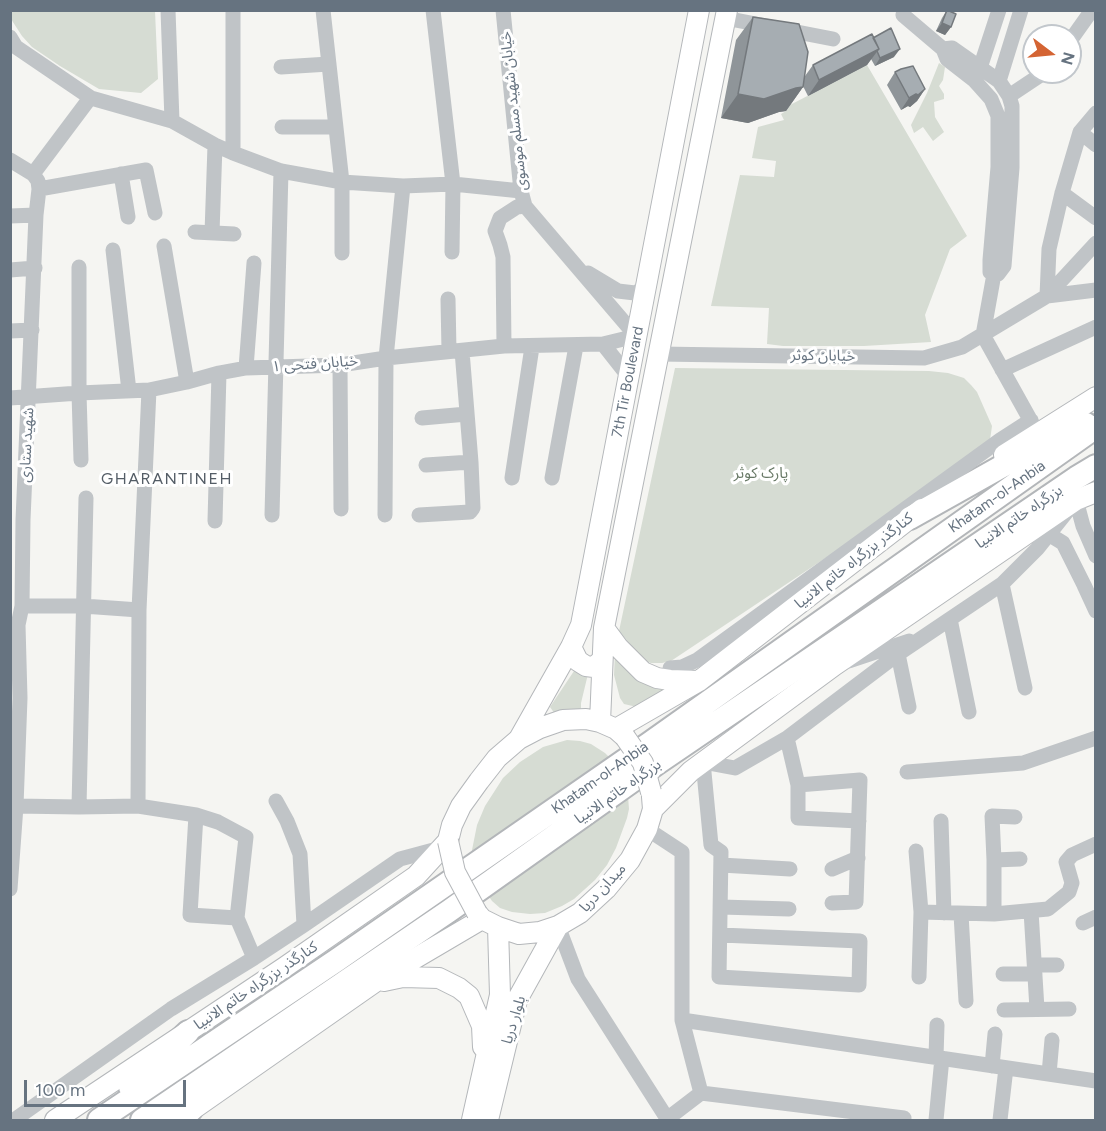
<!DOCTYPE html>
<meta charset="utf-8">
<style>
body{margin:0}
#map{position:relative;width:1106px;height:1131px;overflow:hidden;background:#f5f5f2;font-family:Figtree,sans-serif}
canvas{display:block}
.frame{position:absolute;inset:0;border:12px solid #667380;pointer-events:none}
.north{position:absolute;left:1022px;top:24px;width:60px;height:60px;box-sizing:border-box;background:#fff;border:2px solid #c2c7cc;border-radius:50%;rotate:106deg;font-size:16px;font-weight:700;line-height:24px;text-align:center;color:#667380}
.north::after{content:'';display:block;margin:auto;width:21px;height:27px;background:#d46433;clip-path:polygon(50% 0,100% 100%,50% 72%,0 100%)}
.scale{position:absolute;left:24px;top:1080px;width:162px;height:27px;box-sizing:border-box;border:3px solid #667380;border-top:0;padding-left:8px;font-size:18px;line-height:21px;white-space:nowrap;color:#667380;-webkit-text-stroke:4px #fff;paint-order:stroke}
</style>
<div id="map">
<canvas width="1106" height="1131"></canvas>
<div class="frame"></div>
<div class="north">N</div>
<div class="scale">100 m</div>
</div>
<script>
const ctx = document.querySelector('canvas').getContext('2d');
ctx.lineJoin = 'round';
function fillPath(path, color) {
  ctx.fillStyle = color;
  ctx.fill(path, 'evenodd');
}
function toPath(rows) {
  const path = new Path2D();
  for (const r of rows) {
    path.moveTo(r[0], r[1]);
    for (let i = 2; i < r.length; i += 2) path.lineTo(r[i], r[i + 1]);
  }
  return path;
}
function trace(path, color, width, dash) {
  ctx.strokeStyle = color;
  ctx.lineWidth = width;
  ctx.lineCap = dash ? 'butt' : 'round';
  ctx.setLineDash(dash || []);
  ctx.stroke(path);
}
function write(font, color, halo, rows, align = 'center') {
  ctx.font = font + ' Figtree,"Noto Sans Arabic",sans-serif';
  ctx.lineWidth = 6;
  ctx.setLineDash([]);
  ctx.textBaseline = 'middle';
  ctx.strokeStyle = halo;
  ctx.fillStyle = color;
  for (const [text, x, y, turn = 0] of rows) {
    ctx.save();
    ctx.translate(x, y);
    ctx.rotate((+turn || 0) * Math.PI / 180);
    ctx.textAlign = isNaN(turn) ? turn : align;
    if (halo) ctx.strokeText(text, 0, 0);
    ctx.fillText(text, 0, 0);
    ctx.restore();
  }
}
fillPath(toPath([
 [11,10,155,11,158,79,141,93,99,89,60,66,32,47,22,36,11,19],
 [939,63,945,67,943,80,939,86,944,94,944,99,934,102,935,117,944,132,933,141,923,127,914,133,911,125,927,93],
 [867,65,967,236,950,249,925,315,931,342,864,346,783,346,767,344,769,308,711,306,740,175,774,177,776,161,752,158,758,127,784,120,781,114,786,111,790,105],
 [675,368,929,371,948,373,964,378,971,385,977,392,992,426,990,440,974,459,671,661,662,663,651,663,643,660,619,631],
 [615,652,675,686,637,707,624,704,620,698,614,675],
 [576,668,588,674,581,703,581,708,579,710,555,714,550,707],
 [567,740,580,741,591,744,605,753,611,759,471,855,477,825,485,806,503,778,520,762,543,747],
 [628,796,629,809,627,818,616,848,607,865,595,880,574,899,562,906,545,913,530,914,512,912,500,908,492,901,488,895]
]), '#d6dcd3');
const major = toPath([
 [1004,455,1096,397],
 [604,628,618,647,643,672,657,678,670,680,699,681],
 [571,647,578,661,586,666,594,667,602,660],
 [600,722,604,628,727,10],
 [616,729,699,681,922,509],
 [519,739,571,647,581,625,699,10],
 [653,809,691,771,835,665,1076,500,1096,492],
 [477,913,482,919,498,927,519,934,540,932,558,926,580,913,606,889,630,860,647,829,653,809,652,797],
 [384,981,403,977,439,978,459,988,469,996,482,1026,483,1047],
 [179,1119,375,982,482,919],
 [55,1120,285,967,416,876,448,841,452,825,461,806,479,781,497,758,519,739,540,728,563,720,586,719,600,722,616,729,625,737],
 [472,1120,500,995,498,927],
 [488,1120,517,1000,558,926]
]);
const highway = toPath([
 [910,518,1065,431,1086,424],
 [130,1087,188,1032],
 [99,1120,337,960,650,743,1096,427],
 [142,1120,449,911,656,764,1076,478,1096,466],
 [171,1120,191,1110]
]);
trace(major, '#b4b7ba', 22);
trace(highway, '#b3b6b9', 26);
trace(toPath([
 [168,10,172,121],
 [323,10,342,182,342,253],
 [433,10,453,184,452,252],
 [904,10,903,15,943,49,947,59,974,80,991,99,998,116,998,167,990,260,990,272,994,274,983,335,1037,432],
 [725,18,833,39],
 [10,37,16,47,91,98,172,121,215,145,233,153,281,171,342,182,403,186,453,184,521,191],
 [1070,41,1092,10],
 [943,49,952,48,999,81,1009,96,1012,106,1012,168,1004,266,998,274,994,274],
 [281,67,329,64],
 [980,68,999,10],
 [999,81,1021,10],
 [1009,96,1045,72],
 [1096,113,1080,132,1062,193,1049,249,1047,296,1096,290],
 [282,127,336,127],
 [1080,132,1096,145],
 [233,153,233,10],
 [10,160,33,174,38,181,39,189,36,215,23,520,22,606,18,625,20,698,16,806,10,889],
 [33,174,87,102],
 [121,174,128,217],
 [39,189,146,170,155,213],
 [1062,193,1096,218],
 [10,216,36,215],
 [195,232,234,234],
 [212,233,215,145],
 [164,246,187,382],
 [113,250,129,391],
 [79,267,79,393,81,460],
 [10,270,35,268],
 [588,273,618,291,635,293,644,288,647,279],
 [448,299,449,351],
 [10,331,32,330],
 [603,344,629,377],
 [504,346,503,257,500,245,495,231,500,218,517,207,525,206],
 [659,354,924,358,962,347,1047,296,1096,243],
 [340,365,341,509],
 [246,368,254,263],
 [1002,370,1096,327],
 [10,398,79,393,149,390,187,382,219,373,246,368,340,365,386,358,504,346,603,344,636,336,525,206,521,191,503,10],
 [422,418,467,414],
 [426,465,471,462],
 [512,478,532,347],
 [552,478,576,346],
 [1076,500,1083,526,1096,556],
 [272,515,281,171],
 [385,515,386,358,403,186],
 [419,515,470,512,473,508,471,462,462,351],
 [215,521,219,373],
 [1050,535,1063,543,1084,585,1096,611],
 [1002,584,1025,688],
 [22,606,83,606,139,610],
 [950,619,969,712],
 [898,654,909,707],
 [849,661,909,641],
 [670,668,682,667,697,660,1000,440,1031,420],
 [787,738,798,785,798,818,859,821],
 [907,772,1023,763,1096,738],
 [798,785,860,780,856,902,832,903],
 [276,801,287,821,300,854,304,925],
 [16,806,79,807,138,806,196,815,218,822,246,837,237,918,254,958],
 [138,806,139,610,149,390],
 [79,807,86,498],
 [196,815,190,915,237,918],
 [941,821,944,913],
 [647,829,682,852,682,1020,701,1093,667,1119],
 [916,851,921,912,919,977],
 [994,860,1020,859],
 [721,865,790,869],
 [832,869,858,858],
 [721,907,789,909],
 [1031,911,1037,1009],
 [921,912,994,914,1048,909,1069,892,1072,883,1066,862,1072,855,1096,844],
 [961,914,966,1001],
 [994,914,994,860,992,816,1015,817],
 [1083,923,1096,917],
 [558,926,578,979,668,1120],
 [721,935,860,941,859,985,719,977,721,852,711,845,703,762,735,768,787,738,898,654,1002,584,1037,549,1069,509],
 [1035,965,1057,965],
 [1003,974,1035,974],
 [1004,1010,1069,1009],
 [682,1020,1096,1081],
 [936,1057,937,1025],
 [992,1066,995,1034],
 [1049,1074,1052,1040],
 [701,1093,904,1118],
 [14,1120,171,1009,254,958,304,925,400,859,441,848],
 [936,1120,942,1058],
 [1000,1120,1006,1068]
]), '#c0c4c7', 15);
trace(major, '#fff', 20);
trace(highway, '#fff', 22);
const majorBridge = toPath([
 [625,737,643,763,651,792],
 [448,841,455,872,477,913]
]);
trace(majorBridge, '#b4b7ba', 22, []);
trace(majorBridge, '#fff', 20);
fillPath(toPath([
 [947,10,951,27,945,35,936,31,942,18],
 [753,17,805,76,813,65,873,38,894,57,875,66,871,59,867,65,808,96,803,86,803,87,786,111,779,112,748,123,721,118,736,40],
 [895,72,925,89,917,101,910,107,908,106,901,110,887,85]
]), '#8f9599');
fillPath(toPath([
 [942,23,951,27,945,35,936,31],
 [879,49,867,65,808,96,819,80],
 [900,49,894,57,875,66,880,58],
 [803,87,786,111,779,112,748,123,721,118,738,94],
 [925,89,917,101,910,107,908,106,901,110,909,98]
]), '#74797d');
const building = toPath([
 [947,10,956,14,951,27,942,23,947,10],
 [753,17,799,24,808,52,803,87,796,88,764,99,738,94,753,17],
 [891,28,900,49,880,58,877,51,879,49,873,38,891,28],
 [872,34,879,49,819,80,813,65,872,34],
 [913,66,925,89,918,95,916,94,909,98,895,72,901,69,913,66]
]);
fillPath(building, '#a6adb2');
trace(building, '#74797d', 1.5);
write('15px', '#667380', '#fff', [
 ["خیابان شهید مسلم موسوی",514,111,-96],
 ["خیابان کوثر",823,356,1],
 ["خیابان فتحی ۱",315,364,-4],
 ["7th Tir Boulevard",628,382,-79],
 ["شهید ستاری",27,445,-87],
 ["Khatam-ol-Anbia",997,497,-35],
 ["بزرگراه خاتم الانبیا",1019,517,-34],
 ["کنارگذر بزرگراه خاتم الانبیا",854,561,-38],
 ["Khatam-ol-Anbia",600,778,-35],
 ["بزرگراه خاتم الانبیا",618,792,-35],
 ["میدان دریا",603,888,-47],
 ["کنارگذر بزرگراه خاتم الانبیا",256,986,-34],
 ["بلوار دریا",514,1020,-73]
]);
write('15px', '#677865', '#fff', [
 ["پارک کوثر",761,474]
]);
ctx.letterSpacing = '1.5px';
write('16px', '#545d66', '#fff', [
 ["GHARANTINEH",167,479]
]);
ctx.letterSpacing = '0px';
</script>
